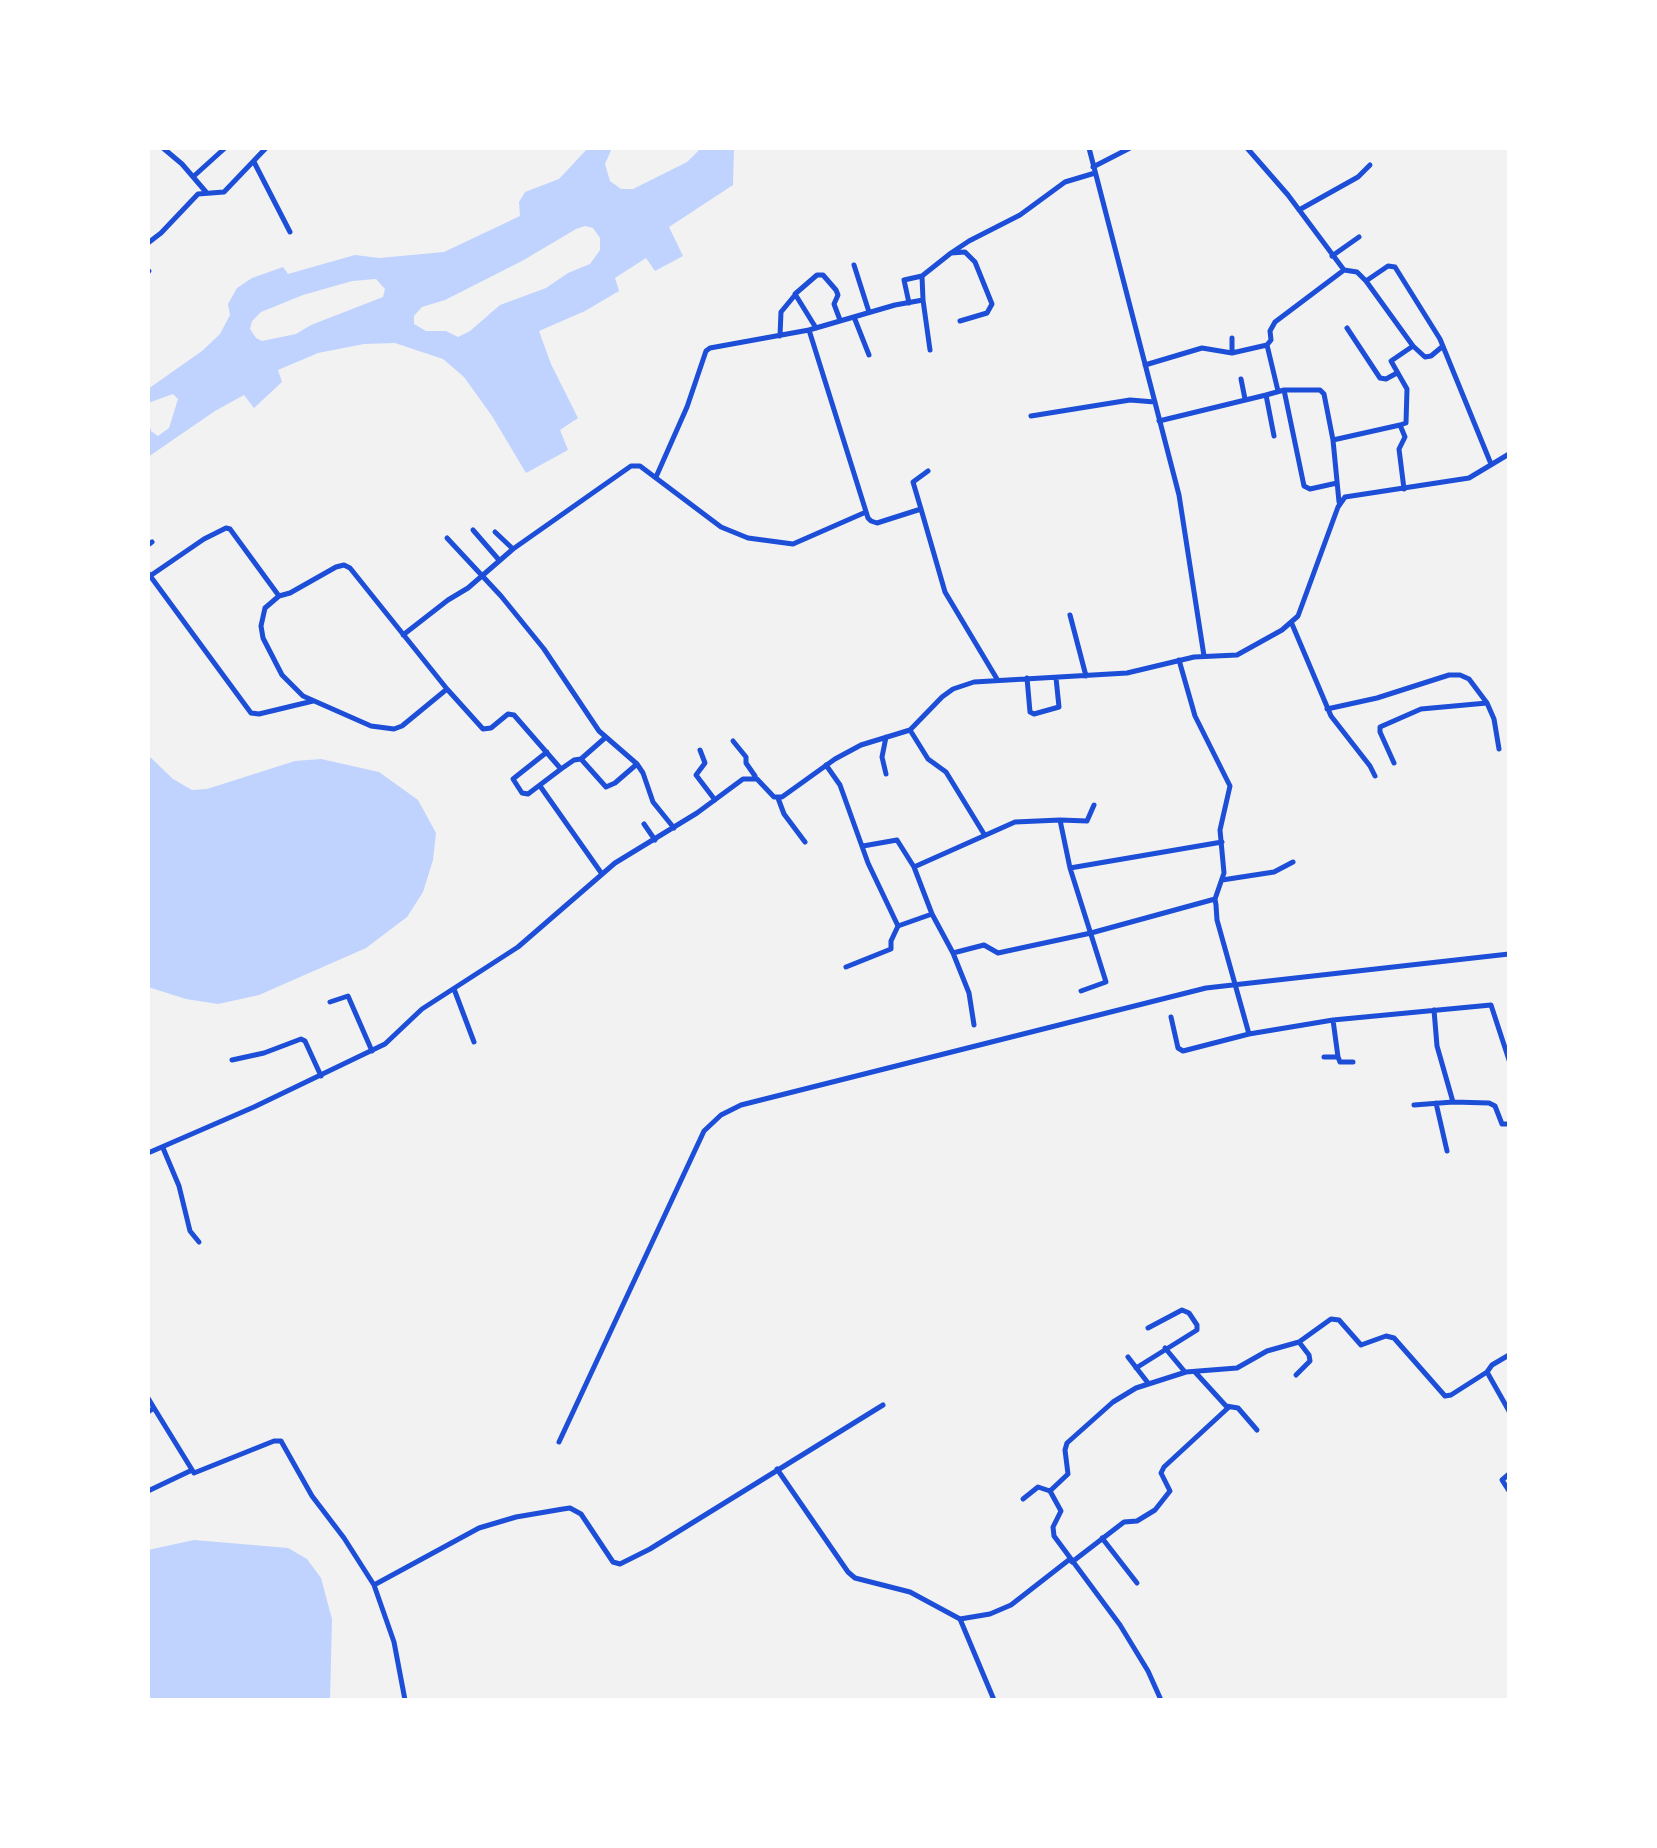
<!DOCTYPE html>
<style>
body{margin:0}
#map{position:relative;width:1657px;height:1848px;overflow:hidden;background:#f2f2f2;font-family:Manrope,sans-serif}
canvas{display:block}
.frame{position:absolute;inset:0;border:150px solid #fff;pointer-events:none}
</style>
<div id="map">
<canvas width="1657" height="1848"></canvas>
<div class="frame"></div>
</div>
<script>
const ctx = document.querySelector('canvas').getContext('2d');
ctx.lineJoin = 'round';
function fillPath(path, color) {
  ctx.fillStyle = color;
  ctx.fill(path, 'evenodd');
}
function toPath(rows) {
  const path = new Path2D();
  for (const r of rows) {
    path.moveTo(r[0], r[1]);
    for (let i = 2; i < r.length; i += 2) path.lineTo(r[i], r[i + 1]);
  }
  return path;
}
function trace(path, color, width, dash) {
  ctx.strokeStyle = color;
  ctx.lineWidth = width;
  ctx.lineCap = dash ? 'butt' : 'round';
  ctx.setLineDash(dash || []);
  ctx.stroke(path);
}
fillPath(toPath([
 [588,148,612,148,605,164,610,181,621,189,633,189,687,162,701,148,734,148,733,185,669,227,683,256,655,271,646,258,615,278,619,291,585,311,539,331,551,364,578,418,560,430,568,450,526,473,492,416,464,377,443,359,395,343,364,344,318,353,278,370,282,382,254,408,244,395,215,411,148,457,148,419,151,431,158,436,169,428,178,399,173,394,148,403,148,389,202,351,220,334,230,315,228,304,237,288,252,278,283,267,288,274,355,255,379,258,444,252,520,216,519,202,525,192,559,179],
 [585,226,593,228,600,238,600,250,590,264,568,273,546,288,500,305,470,331,458,337,446,331,426,331,414,324,414,316,422,307,445,300,522,261,576,229],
 [376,279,385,289,383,297,311,325,296,334,262,341,256,338,250,329,252,321,261,312,303,295,352,281],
 [148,755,173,779,192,790,207,789,295,761,321,759,379,772,418,800,436,833,433,860,423,892,407,917,366,948,259,995,218,1004,186,999,148,987],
 [194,1540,288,1548,307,1559,321,1578,332,1619,330,1700,148,1700,148,1550]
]), '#bfd3fe');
trace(toPath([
 [163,148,182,164,206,192],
 [1089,148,1179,495,1204,656],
 [1247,148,1288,195,1344,270,1357,272,1366,281,1413,346,1425,357,1431,356,1443,346],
 [254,162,290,232],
 [1093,167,1130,148],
 [194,176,225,148],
 [1299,210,1358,177,1370,165],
 [148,243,161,233,198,194,224,192,266,148],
 [951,253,969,241,1020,215,1065,182,1095,173],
 [1332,256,1359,237],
 [854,265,869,312],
 [148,272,149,271],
 [1366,281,1388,266,1395,267,1440,339,1491,464],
 [923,300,930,350],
 [909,303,904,280,922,276],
 [854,317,869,355],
 [816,328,795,294,817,275,823,275,836,290,838,295,834,304,840,320],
 [1347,328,1380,378,1386,379,1397,373],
 [809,330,868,518,871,521,877,523,921,509,945,592,997,679],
 [780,336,781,312,795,295],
 [1232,338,1232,353],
 [1267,345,1278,391],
 [1145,365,1202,348,1232,353,1267,345,1271,340,1270,331,1275,322,1344,270],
 [1241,379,1245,399],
 [1284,390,1320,390,1324,394,1333,440,1339,502],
 [1031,416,1130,400,1155,402],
 [1159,421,1266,395],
 [1274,436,1266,395,1284,390,1304,486,1310,489,1337,483],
 [1333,440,1400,425],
 [656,477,687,407,706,351,710,348,809,330,895,305,923,300,922,276,951,253,965,252,975,262,992,304,987,313,960,321],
 [1404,489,1399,449,1405,437,1400,425,1406,423,1407,389,1391,361,1413,346],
 [921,509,913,482,928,471],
 [473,530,499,560],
 [495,532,513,549],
 [447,538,501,596,544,649,599,731,637,764,643,773,653,802,674,828],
 [148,545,152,542],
 [148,573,251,713,259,714,313,701],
 [150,576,204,539,226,528,230,529,279,596,265,608,261,626,263,638,282,675,303,696,371,726,394,729,402,726,447,689,483,729,491,728,508,714,514,715,561,769,574,760,581,759,606,787,615,783,637,764],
 [279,596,290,593,336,567,344,565,350,568,447,689],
 [1070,615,1086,676],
 [1292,624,1331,716,1370,766,1375,776],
 [403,635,448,600,468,588,513,549,631,466,640,466,721,527,748,538,793,544,866,512],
 [1179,660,1195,716,1230,786,1220,830,1224,873,1215,899,1216,905,1217,920,1249,1034],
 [1027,678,1030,712,1034,714,1059,707,1056,678],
 [1327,709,1377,698,1449,675,1460,675,1469,679,1487,703,1494,719,1499,749],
 [910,730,928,759,946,772,984,834],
 [733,741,746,757,746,763,755,776],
 [700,750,705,763,696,775,715,800],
 [547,752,513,779,522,793,528,794,561,769],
 [581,759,606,737],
 [1394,763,1380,732,1380,727,1421,709,1487,703],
 [826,765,840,785,868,863,898,926,891,941,891,949,846,967],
 [886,774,882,757,886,737],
 [540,786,602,874],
 [778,798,784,814,805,842],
 [1060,820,1087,821,1094,805],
 [644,824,655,840],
 [863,846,897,840,914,867,1015,822,1060,820,1070,868,1222,842],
 [1070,868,1106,982,1081,991],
 [1222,880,1274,872,1293,862],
 [932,914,953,953,969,993,974,1025],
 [898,926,932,914,914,867],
 [953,953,984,945,998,953,1035,945,1091,933,1215,899],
 [454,989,474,1042],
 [330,1002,348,996,372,1051],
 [1434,1010,1437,1046,1453,1102],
 [1171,1017,1178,1048,1183,1051,1249,1034,1333,1020,1491,1005,1509,1060],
 [1324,1057,1338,1057,1333,1020],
 [1338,1057,1340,1062,1353,1062],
 [232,1060,264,1053,301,1039,305,1041,321,1076],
 [1436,1103,1447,1151],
 [1414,1105,1453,1102,1489,1103,1495,1106,1502,1124,1509,1124],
 [163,1148,179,1186,190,1231,199,1242],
 [148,1153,254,1107,385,1044,422,1009,518,947,615,863,697,813,743,779,757,779,774,797,782,797,835,759,861,745,910,730,942,697,953,689,974,682,1127,673,1194,657,1237,655,1282,630,1298,616,1338,507,1345,497,1469,478,1509,454],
 [1165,1348,1185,1372],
 [1128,1357,1148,1383],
 [1136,1368,1197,1330,1197,1325,1189,1313,1182,1310,1148,1328],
 [1195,1372,1226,1406,1238,1408,1257,1430],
 [1487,1372,1509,1411],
 [1296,1375,1310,1361,1309,1355,1299,1342],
 [148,1398,154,1408],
 [148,1412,154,1408,194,1473,274,1441,281,1441,312,1496,344,1538,374,1585,394,1642,405,1700],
 [559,1442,704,1131,721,1115,741,1105,1206,988,1509,954],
 [777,1469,848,1572,855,1578,910,1592,960,1619,990,1614,1011,1605,1070,1559],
 [1509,1474,1502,1480,1509,1491],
 [148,1491,190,1471],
 [1023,1499,1038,1487,1050,1491],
 [1102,1538,1137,1583],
 [1072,1562,1124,1522,1137,1521,1155,1510,1170,1491,1161,1473,1164,1467,1229,1407],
 [374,1585,479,1528,516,1517,563,1509,570,1508,581,1514,613,1562,620,1564,650,1549,883,1405],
 [960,1619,994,1700],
 [1161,1700,1148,1671,1120,1625,1054,1536,1053,1527,1061,1511,1050,1491,1068,1474,1065,1450,1067,1443,1113,1402,1136,1388,1186,1372,1237,1368,1267,1351,1299,1342,1331,1319,1339,1320,1361,1345,1386,1336,1394,1338,1445,1396,1451,1395,1487,1372,1492,1365,1509,1355]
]), '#1d4ed8', 5);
</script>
